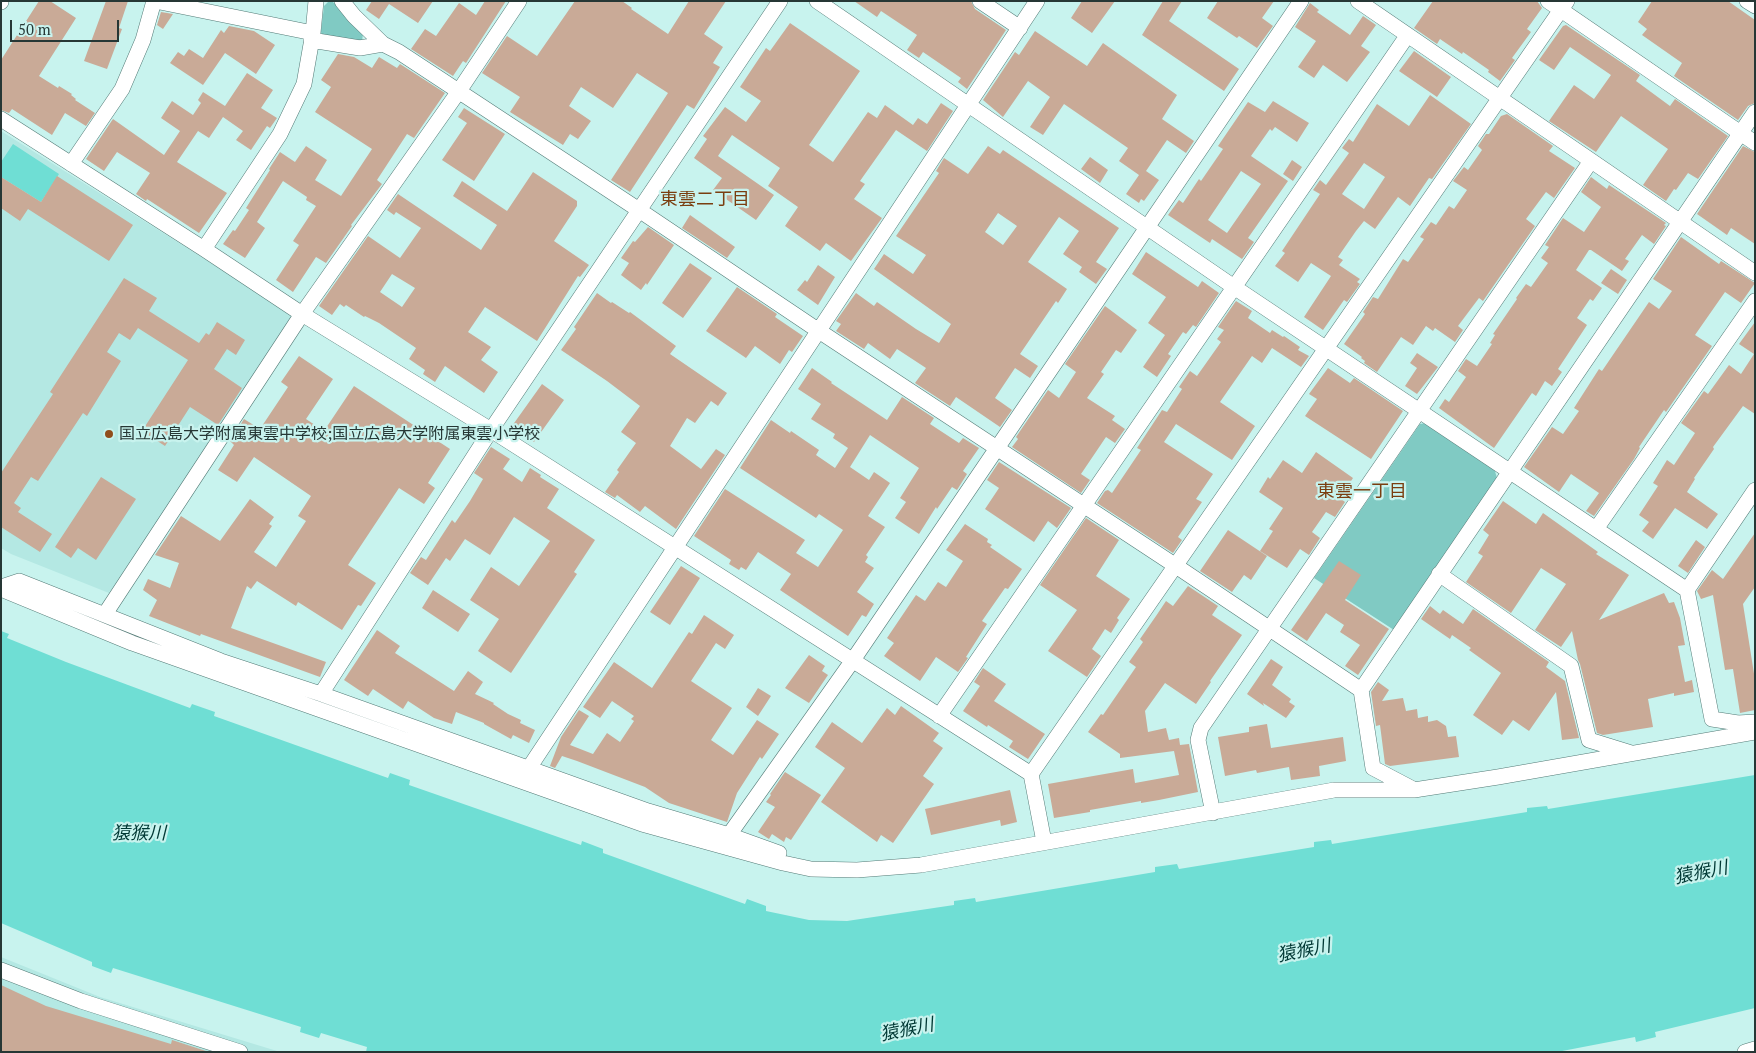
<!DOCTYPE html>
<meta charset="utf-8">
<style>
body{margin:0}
#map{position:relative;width:1756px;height:1053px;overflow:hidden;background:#c8f3ee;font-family:"PT Serif",serif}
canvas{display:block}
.frame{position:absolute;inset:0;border:2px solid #263735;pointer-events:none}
.scale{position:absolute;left:10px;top:20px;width:109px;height:22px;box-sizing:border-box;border:2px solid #263735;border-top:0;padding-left:6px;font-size:15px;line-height:18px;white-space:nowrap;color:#263735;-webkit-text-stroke:4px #c8f3ee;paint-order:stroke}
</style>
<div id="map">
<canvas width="1756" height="1053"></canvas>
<div class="frame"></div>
<div class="scale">50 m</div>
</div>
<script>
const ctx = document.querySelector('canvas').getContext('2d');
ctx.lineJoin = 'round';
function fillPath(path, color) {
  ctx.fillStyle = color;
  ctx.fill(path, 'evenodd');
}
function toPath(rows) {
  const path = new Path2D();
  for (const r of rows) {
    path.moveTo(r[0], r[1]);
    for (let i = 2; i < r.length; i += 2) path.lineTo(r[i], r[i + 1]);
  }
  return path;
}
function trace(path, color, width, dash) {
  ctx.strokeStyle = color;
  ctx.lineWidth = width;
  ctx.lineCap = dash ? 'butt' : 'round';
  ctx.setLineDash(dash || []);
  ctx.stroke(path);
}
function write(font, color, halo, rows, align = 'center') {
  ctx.font = font + ' "PT Serif","Noto Sans JP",serif';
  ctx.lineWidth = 4.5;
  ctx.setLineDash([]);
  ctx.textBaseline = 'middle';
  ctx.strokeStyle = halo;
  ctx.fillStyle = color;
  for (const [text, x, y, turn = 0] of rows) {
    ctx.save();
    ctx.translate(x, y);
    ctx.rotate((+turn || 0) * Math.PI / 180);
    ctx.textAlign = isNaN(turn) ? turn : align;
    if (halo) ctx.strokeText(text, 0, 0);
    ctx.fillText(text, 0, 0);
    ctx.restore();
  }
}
fillPath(toPath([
 [1,131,292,314,293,319,109,593,11,554,1,548],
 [1,957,100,997,277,1051,1,1052]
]), '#b4e8e3');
fillPath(toPath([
 [328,2,333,2,363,33,362,42,323,38,321,32,324,6],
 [1426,423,1494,468,1497,478,1394,630,1314,578,1420,424]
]), '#80cac3');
fillPath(toPath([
 [13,144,59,174,41,202,1,177,1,162],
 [1,631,9,634,7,638,66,662,190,708,192,704,215,712,214,716,388,778,390,773,410,780,409,785,581,845,582,841,603,849,603,853,745,904,747,899,766,906,766,911,809,920,847,921,954,905,954,901,975,898,976,902,1155,872,1155,867,1177,864,1179,869,1314,847,1314,842,1331,840,1332,844,1527,812,1527,808,1547,806,1548,809,1755,775,1755,1008,1655,1032,1656,1037,1636,1042,1635,1037,1557,1052,366,1052,367,1047,321,1033,319,1038,300,1032,301,1027,113,968,111,973,92,966,92,962,1,923]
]), '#6fded4');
fillPath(toPath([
 [39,1,50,1,76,18,39,76,58,88,59,86,72,94,71,95,76,99,75,100,95,113,86,126,65,113,52,135,12,109,9,113,1,110,1,60],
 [106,1,128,1,119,28,122,29,107,69,84,61],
 [372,1,433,1,418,23,389,4,379,19,366,10],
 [485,1,506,1,466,63,463,61,453,76,411,49,425,29,436,36,459,3,476,15],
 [575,1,622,1,632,8,631,9,668,34,689,1,726,1,704,34,723,47,713,63,720,67,694,109,687,105,630,192,611,180,668,93,637,73,613,108,581,87,569,106,591,121,578,139,570,134,563,145,510,112,520,97,482,73,507,36,537,56],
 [854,1,971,1,975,9,1006,30,967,89,958,82,961,78,923,52,919,58,907,50,917,35,881,11,877,17],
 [1082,1,1115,1,1092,33,1071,18],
 [1163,1,1182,1,1169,21,1239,69,1224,91,1142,35],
 [1218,1,1274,1,1262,18,1273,26,1257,48,1239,36,1237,38,1207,18],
 [1433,1,1537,1,1542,8,1527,29,1531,32,1512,58,1515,60,1500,81,1488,72,1489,70,1463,52,1462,54,1440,39,1437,44,1414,28],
 [1652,1,1728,1,1755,20,1755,103,1748,106,1738,120,1674,76,1682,63,1642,35,1647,29,1638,22],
 [1310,3,1319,10,1317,12,1350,35,1363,16,1376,25,1361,46,1370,52,1347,82,1323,65,1314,78,1298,67,1316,41,1295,27],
 [161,12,173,14,163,29,157,25],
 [790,23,860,71,809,145,833,162,868,112,877,118,885,105,913,125,918,118,927,124,941,103,953,111,927,151,896,130,860,181,865,184,854,199,882,218,851,261,826,243,820,251,785,226,798,207,768,186,780,168,732,135,718,156,774,195,756,220,713,190,722,178,694,158,707,139,703,136,725,107,746,122,761,101,740,87,766,48,770,51],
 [1566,25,1640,75,1636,81,1670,106,1675,99,1728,136,1698,179,1688,173,1676,190,1674,189,1666,201,1643,185,1668,149,1621,116,1596,152,1549,121,1574,85,1594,99,1611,75,1570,47,1554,70,1539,60,1563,26],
 [229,26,254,31,275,45,256,74,225,53,203,85,170,63,178,52,184,56,189,49,203,58,221,30,224,33],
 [1035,31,1087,66,1103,43,1177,95,1162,119,1194,141,1186,153,1167,140,1146,171,1159,180,1144,201,1141,199,1139,203,1126,194,1139,175,1119,161,1128,148,1064,104,1043,135,1030,127,1050,97,1028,81,1003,117,983,100,1015,52,1019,55],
 [1414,51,1451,77,1437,97,1399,71],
 [338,54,354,57,372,68,379,57,397,68,400,64,445,93,414,138,407,134,377,180,382,184,351,225,352,226,326,263,316,257,293,292,276,280,299,245,293,241,316,206,306,200,307,197,283,181,257,222,265,228,245,258,223,244,233,230,235,231,249,210,246,208,270,170,269,169,280,152,295,162,306,146,327,160,315,180,341,196,372,149,315,112,331,87,321,80],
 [247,73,273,90,261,108,277,118,270,128,267,126,251,150,236,140,243,131,223,117,209,138,198,131,177,162,227,193,199,233,147,199,146,201,136,194,150,173,117,152,104,171,86,159,113,119,164,155,180,131,161,118,172,101,193,115,201,103,198,100,203,92,225,106],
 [1430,95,1471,124,1432,179,1429,178,1410,206,1398,197,1375,229,1364,221,1356,231,1338,257,1343,260,1339,265,1360,279,1357,282,1360,284,1347,302,1344,300,1323,330,1304,317,1331,276,1311,263,1298,282,1275,266,1285,253,1282,251,1320,194,1313,190,1320,180,1326,185,1349,153,1342,148,1349,139,1353,142,1377,104,1409,126],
 [1364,163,1385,177,1364,209,1342,194],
 [1273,101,1309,123,1297,142,1275,127,1272,131,1270,129,1251,156,1288,181,1248,238,1254,242,1242,259,1212,239,1210,243,1168,215,1179,200,1183,203,1199,179,1201,181,1223,149,1218,146,1248,102,1265,112],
 [1241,171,1261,184,1227,233,1208,220],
 [464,108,505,134,474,181,442,160,467,123,458,117],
 [1507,114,1553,146,1549,151,1575,168,1554,198,1546,192,1526,219,1535,226,1483,301,1479,298,1458,326,1463,330,1455,342,1435,328,1433,331,1426,326,1413,345,1401,337,1377,372,1364,363,1365,361,1361,358,1362,357,1344,344,1365,314,1363,312,1373,297,1378,299,1403,259,1408,262,1424,239,1420,237,1431,222,1436,225,1449,206,1454,209,1467,190,1453,181,1464,167,1468,170,1482,150,1478,146,1486,134,1489,134,1501,116],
 [988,146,1000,154,1003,150,1119,228,1096,262,1107,269,1096,284,1079,272,1082,267,1063,254,1079,231,1059,217,1028,262,1067,289,1058,303,1056,301,1020,354,1038,366,1030,378,1015,368,995,398,1012,410,1000,427,956,397,950,406,915,383,926,368,897,349,890,359,868,343,864,349,836,331,841,324,836,321,856,293,874,306,877,302,916,329,939,343,951,324,874,269,884,254,913,274,926,255,896,236,939,173,936,171,944,158,968,174],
 [998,213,1017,226,1003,245,985,232],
 [1743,146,1755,152,1755,244,1731,228,1727,235,1697,214],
 [1090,157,1108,170,1100,183,1081,169],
 [1292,160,1302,167,1293,181,1283,174],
 [533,172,577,201,577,206,554,241,589,265,580,277,578,276,537,341,485,307,468,332,491,347,481,360,498,372,484,393,445,366,435,382,423,374,425,370,409,359,416,348,379,323,365,316,364,317,346,305,344,307,340,304,332,315,319,306,368,236,400,258,421,228,396,212,394,215,387,210,398,194,481,250,497,225,453,196,462,181,507,211],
 [392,274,415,288,402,307,380,292],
 [57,176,133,225,109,261,28,209,20,221,1,208,1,177,41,202],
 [1591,177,1607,189,1609,185,1666,223,1664,225,1666,226,1654,244,1642,235,1625,259,1629,261,1622,271,1591,250,1589,250,1576,270,1602,288,1593,301,1590,299,1577,318,1587,325,1558,369,1562,372,1552,386,1545,381,1536,396,1532,393,1494,448,1439,408,1445,399,1449,402,1466,377,1458,371,1466,359,1477,366,1492,344,1490,343,1495,335,1493,334,1517,299,1516,298,1526,284,1531,287,1548,263,1541,258,1549,247,1545,245,1563,218,1584,232,1601,207,1581,192],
 [690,215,735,247,727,258,682,228],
 [648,227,674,245,647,285,646,283,641,290,621,275,629,263,621,258,633,241,635,242],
 [1681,237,1719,264,1721,261,1755,283,1741,303,1725,292,1695,335,1712,346,1666,412,1664,410,1639,447,1640,448,1634,459,1594,516,1586,511,1599,493,1571,474,1559,492,1524,467,1552,427,1563,434,1579,411,1574,408,1590,383,1599,369,1602,371,1649,302,1659,309,1672,291,1653,279],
 [1146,252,1198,287,1202,281,1219,293,1196,327,1193,325,1186,334,1183,332,1168,354,1171,356,1157,377,1143,367,1165,335,1148,323,1166,297,1132,274],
 [690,263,712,278,683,318,662,303],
 [818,265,835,277,818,305,797,290,805,280,807,282],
 [1611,269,1627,280,1618,294,1601,283],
 [124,278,157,298,149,311,199,343,206,333,209,335,217,322,245,340,236,355,227,349,214,369,242,388,218,425,190,407,165,446,142,431,188,360,138,328,130,340,119,333,107,352,121,361,87,416,83,413,38,481,31,477,14,503,21,508,18,512,52,534,40,552,1,527,1,473,53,394,50,392],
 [737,287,777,314,775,317,803,336,792,352,789,350,780,364,755,346,746,358,706,331],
 [597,293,611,303,612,302,629,313,630,312,676,346,670,354,727,393,718,406,711,401,695,423,687,418,670,446,701,469,716,449,725,455,676,529,645,506,640,512,617,495,615,498,605,492,619,472,617,470,636,443,621,432,640,406,607,381,561,350,576,329,574,327],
 [1236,301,1252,311,1248,318,1270,333,1272,330,1283,337,1284,336,1300,347,1298,350,1309,356,1301,367,1272,348,1262,363,1252,356,1220,402,1255,426,1232,460,1176,424,1164,442,1213,474,1196,499,1202,502,1178,537,1182,540,1173,553,1097,503,1105,491,1108,490,1112,493,1141,450,1137,448,1162,410,1167,412,1182,389,1179,387,1190,371,1197,376,1221,342,1217,339,1224,330,1218,327],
 [1105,306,1137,330,1121,353,1116,350,1101,372,1104,374,1087,398,1115,416,1112,420,1125,429,1115,443,1106,437,1081,474,1090,480,1081,493,1012,447,1018,439,1016,437,1048,390,1059,398,1076,372,1065,364],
 [1755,322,1755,414,1743,406,1713,447,1714,449,1694,478,1695,479,1687,492,1718,514,1707,529,1675,508,1653,539,1642,531,1649,522,1639,515,1658,486,1653,483,1667,460,1674,465,1695,433,1681,423,1704,391,1708,394,1729,365,1741,374,1754,354,1739,344],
 [1417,353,1438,367,1417,394,1405,386,1417,368,1410,363],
 [299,356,333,379,306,419,324,431,354,386,450,449,428,483,435,488,424,504,399,488,348,565,376,583,361,606,358,605,342,630,298,602,296,606,257,581,251,589,247,586,231,628,326,662,320,677,201,634,200,636,149,616,157,600,143,590,148,579,170,588,179,563,155,555,181,516,220,541,250,499,274,517,269,524,272,526,254,552,276,567,306,521,298,516,311,496,254,457,237,482,218,470,234,445,230,441,244,419,260,429,288,387,281,382],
 [812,368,832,382,831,383,887,420,902,397,934,418,930,424,959,443,963,438,979,448,963,471,967,474,957,490,952,487,937,509,936,507,919,534,895,518,906,502,900,498,919,468,870,435,850,467,869,480,874,472,890,483,868,516,885,527,866,555,868,557,865,562,874,568,857,592,874,604,866,617,862,615,848,636,780,590,791,574,758,552,746,570,741,567,739,570,729,564,731,560,694,536,725,489,805,540,796,553,818,567,843,530,819,514,816,518,740,468,771,420,790,433,791,431,819,450,816,455,835,468,848,448,833,438,835,434,811,419,821,404,798,389],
 [1328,368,1350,383,1354,378,1403,411,1371,459,1305,416,1317,399,1309,394],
 [542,384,564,400,534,442,512,426],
 [491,447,510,459,503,469,522,482,530,468,541,475,540,477,559,489,547,508,595,540,574,572,577,574,511,673,478,651,499,619,470,600,491,567,519,586,550,541,514,517,490,555,465,539,450,561,446,558,428,585,410,573,421,557,426,560,452,520,455,523,470,501,483,479,474,473],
 [1316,452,1353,478,1340,498,1345,502,1335,517,1326,512,1312,532,1320,538,1309,555,1300,549,1287,568,1260,551,1273,531,1269,529,1283,508,1259,492,1268,477,1270,479,1283,460,1302,473],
 [999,462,1071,508,1057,528,1048,521,1034,542,985,509,999,488,987,480],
 [101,477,136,499,96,560,78,548,71,558,55,547],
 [1503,501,1536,524,1543,513,1598,552,1596,554,1629,575,1599,620,1664,593,1669,603,1674,602,1680,618,1685,645,1678,646,1685,682,1692,680,1694,692,1674,696,1674,693,1648,699,1653,727,1603,735,1597,733,1580,664,1578,660,1572,631,1561,647,1535,630,1566,584,1541,568,1511,613,1466,582,1483,556,1478,553,1489,535,1483,530],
 [1086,518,1119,540,1096,576,1130,599,1117,618,1119,620,1111,633,1105,629,1092,649,1101,656,1087,677,1048,651,1077,610,1040,585],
 [965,524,988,539,987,542,992,545,990,547,1022,569,1008,589,1005,588,982,621,987,624,966,657,968,658,958,672,936,657,920,681,884,656,894,643,887,638,916,595,925,601,938,582,946,587,963,561,946,550],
 [1228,530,1267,556,1251,580,1244,575,1232,592,1200,571],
 [1755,533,1755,587,1743,604,1755,680,1755,710,1740,713,1733,669,1725,670,1713,595,1701,599,1697,591,1712,570,1723,579],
 [1696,540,1705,547,1688,573,1678,566],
 [1339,561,1361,575,1345,600,1389,629,1358,675,1345,666,1360,645,1340,632,1344,625,1326,613,1307,641,1291,630],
 [681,566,700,578,670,625,650,612],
 [1188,586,1218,606,1212,615,1242,635,1210,681,1211,682,1196,704,1165,683,1145,711,1148,732,1166,728,1169,740,1179,738,1180,745,1189,744,1198,792,1159,800,1141,803,1141,801,1090,810,1090,812,1054,818,1048,784,1133,769,1135,783,1179,775,1174,751,1120,758,1120,754,1088,732,1101,714,1103,715,1136,667,1129,662,1143,642,1140,639,1156,616,1166,601,1173,606],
 [433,590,470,614,458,632,422,608],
 [1430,606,1440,614,1443,610,1463,624,1473,609,1549,662,1546,667,1565,681,1579,738,1562,740,1556,692,1529,731,1513,720,1502,735,1473,715,1501,673,1469,650,1471,648,1452,635,1450,639,1421,619],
 [704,615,734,635,725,649,716,643,691,681,732,708,711,740,733,755,757,720,779,734,762,759,760,757,737,793,727,822,669,803,645,787,577,761,562,756,555,768,550,766,561,737,579,710,589,716,570,745,593,754,607,733,620,742,634,721,631,719,634,716,612,701,600,718,583,707,614,662,652,688,689,632,692,634],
 [377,630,400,646,395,653,454,691,468,671,483,682,475,694,494,703,493,704,508,714,521,720,520,723,535,730,529,743,513,735,511,739,484,724,484,723,456,712,452,724,434,718,408,701,403,709,373,689,368,696,344,680],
 [809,655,825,666,822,671,828,675,809,703,785,688],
 [1271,659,1283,667,1272,685,1291,699,1289,702,1295,706,1286,718,1263,703,1264,706,1247,694],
 [983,668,1006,684,994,701,1045,734,1028,759,1009,747,1013,741,988,725,987,727,963,711,980,686,974,682],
 [1378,682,1389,690,1382,701,1403,698,1406,711,1417,709,1418,718,1428,716,1428,722,1437,720,1446,726,1448,737,1456,736,1459,757,1390,766,1385,764,1380,725,1376,726,1371,692],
 [758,688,771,696,758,716,746,707],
 [901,706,939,733,933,741,943,748,923,776,934,784,893,843,881,835,877,842,821,802,845,768,815,747,832,722,862,743,887,708,895,715],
 [1267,724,1271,748,1343,737,1346,761,1319,766,1320,776,1291,780,1289,767,1257,773,1256,770,1225,776,1218,737,1249,732,1249,727],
 [785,772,821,795,791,840,786,837,784,842,772,834,769,839,758,832,775,807,766,802,771,795,770,794],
 [1010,790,1017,822,1001,826,1000,820,931,835,925,809],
 [1,985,46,1006,171,1044,172,1040,209,1052,1,1052]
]), '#c9aa97');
const minor = toPath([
 [155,1,313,33],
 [342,1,354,16,383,44,399,52,639,210,819,331,1176,566,1361,690],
 [817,1,1234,287,1687,590,1712,719,1738,723,1755,722],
 [980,1,1020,28],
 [1358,1,1755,273],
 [1548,1,1755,143],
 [1747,1,1755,6],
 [1,2,1,1],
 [311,40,360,48,383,44],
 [1,119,204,249,302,314,491,430,1031,774],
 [71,164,122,89,143,40,154,1],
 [204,249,280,134,304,84,313,33,316,1],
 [1596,529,1755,301],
 [1439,574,1571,666,1589,740,1631,753],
 [1,587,19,581,221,661,321,694,648,811,729,835,779,853],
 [1,589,132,643,642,824,783,863,811,869,857,870,921,865,1334,790,1414,790,1498,777,1755,732],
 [1687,590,1755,490],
 [105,614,302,314,459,91,519,1],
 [321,694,491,430,780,1],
 [939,716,1407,36],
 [529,768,1037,1],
 [1413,789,1373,768,1361,690,1755,112],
 [1213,813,1198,740,1201,728,1591,161],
 [729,835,853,660,1301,1],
 [1044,842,1031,774,1567,1],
 [1,970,81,1001,240,1052],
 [1745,1052,1755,1049]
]);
trace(minor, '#547b77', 16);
trace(minor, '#fff', 15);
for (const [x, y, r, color] of [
 [109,434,5,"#904e1c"]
]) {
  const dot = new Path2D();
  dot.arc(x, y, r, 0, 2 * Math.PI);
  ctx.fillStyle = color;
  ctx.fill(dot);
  trace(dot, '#c8f3ee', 2);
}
write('16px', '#263735', '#c8f3ee', [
 ["国立広島大学附属東雲中学校;国立広島大学附属東雲小学校",119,434]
], 'left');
write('18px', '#7a3e10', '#c8f3ee', [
 ["東雲二丁目",705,200],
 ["東雲一丁目",1362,492]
]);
write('italic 18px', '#003834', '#c8f3ee', [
 ["猿猴川",139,834],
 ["猿猴川",1701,873,-11],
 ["猿猴川",1304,951,-11],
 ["猿猴川",907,1030,-11]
]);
</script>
